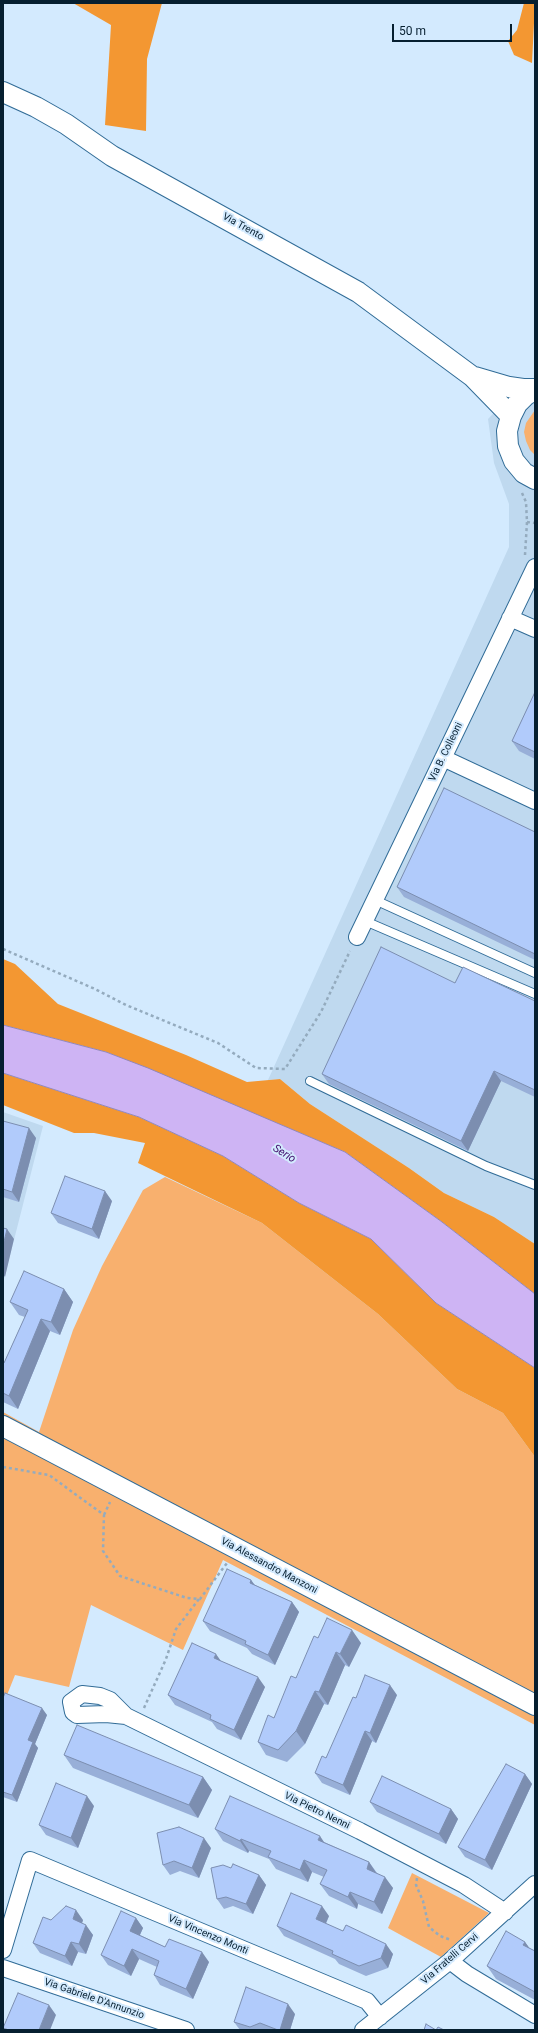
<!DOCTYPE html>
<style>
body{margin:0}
#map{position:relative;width:538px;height:2033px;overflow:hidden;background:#d3eafe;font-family:Roboto,sans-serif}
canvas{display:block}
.frame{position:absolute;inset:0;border:4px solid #061f30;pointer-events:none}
.scale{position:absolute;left:392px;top:24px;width:120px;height:18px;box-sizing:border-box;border:2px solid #061f30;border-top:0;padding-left:5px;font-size:12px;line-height:14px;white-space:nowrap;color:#061f30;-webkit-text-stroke:3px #d3eafe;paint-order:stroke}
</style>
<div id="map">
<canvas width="538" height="2033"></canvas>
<div class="frame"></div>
<div class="scale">50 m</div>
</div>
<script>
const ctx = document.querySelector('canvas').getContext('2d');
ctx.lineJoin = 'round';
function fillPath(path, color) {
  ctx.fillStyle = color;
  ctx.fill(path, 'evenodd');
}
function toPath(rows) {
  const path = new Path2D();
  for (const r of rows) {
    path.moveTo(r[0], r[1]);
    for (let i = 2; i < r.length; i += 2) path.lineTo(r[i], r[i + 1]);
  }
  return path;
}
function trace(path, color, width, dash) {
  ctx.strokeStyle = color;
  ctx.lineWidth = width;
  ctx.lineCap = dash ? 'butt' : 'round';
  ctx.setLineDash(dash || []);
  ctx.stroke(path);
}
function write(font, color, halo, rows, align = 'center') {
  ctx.font = font + ' Roboto,sans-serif';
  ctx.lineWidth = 4;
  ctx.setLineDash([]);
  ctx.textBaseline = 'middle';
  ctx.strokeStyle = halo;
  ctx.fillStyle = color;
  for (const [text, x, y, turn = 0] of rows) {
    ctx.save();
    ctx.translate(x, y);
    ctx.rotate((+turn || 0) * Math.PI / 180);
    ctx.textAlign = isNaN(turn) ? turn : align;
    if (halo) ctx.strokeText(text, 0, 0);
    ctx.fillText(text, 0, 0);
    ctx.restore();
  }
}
fillPath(toPath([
 [535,380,535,1244,494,1217,444,1193,409,1168,310,1104,280,1079,268,1080,509,547,509,504,494,463,488,419,524,382],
 [3,1112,43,1126,3,1283]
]), '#bfd9ef');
fillPath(toPath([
 [535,410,535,455,530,450,526,441,524,432,526,423],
 [165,1177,262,1223,378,1314,457,1389,503,1413,535,1457,535,1725,223,1560,183,1650,91,1605,69,1687,15,1675,3,1705,3,1412,39,1432,73,1330,102,1266,143,1190],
 [412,1873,489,1913,441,1957,388,1928]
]), '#f8b06e');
fillPath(toPath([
 [73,3,162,3,147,59,146,131,105,125,111,25],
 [524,3,535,3,532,63,514,55,508,41,517,30],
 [3,959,15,964,58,1004,186,1055,247,1082,280,1079,310,1104,409,1168,444,1193,494,1217,535,1244,535,1294,442,1222,345,1152,106,1052,3,1025],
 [3,1073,139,1117,223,1156,299,1203,371,1239,436,1303,535,1368,535,1457,503,1413,457,1389,378,1314,262,1223,138,1163,145,1143,94,1133,74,1133,3,1105]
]), '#f39732');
const water = toPath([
 [3,1025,106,1052,148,1068,345,1152,442,1222,535,1294,535,1368,436,1303,371,1239,299,1203,223,1156,139,1117,3,1073,3,1025]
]);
fillPath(water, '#ceb4f4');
trace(water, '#9287b9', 1);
const service = toPath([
 [375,900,535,973],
 [365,921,535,994],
 [310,1081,486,1166,535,1185]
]);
const minor = toPath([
 [510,618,535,629],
 [443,758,535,801],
 [357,937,535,567],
 [126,1716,106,1714,77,1715,73,1712,71,1702,82,1694,100,1696,110,1700,126,1716,360,1831,464,1885,505,1912],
 [3,1950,30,1860,367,2001,380,2017],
 [450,1961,467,1974,535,2015],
 [3,1968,186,2030],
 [363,2030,450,1961,535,1884]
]);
const tertiary = toPath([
 [3,92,36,107,66,124,112,156,358,292,473,377,511,416],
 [475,377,509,387,523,389,535,389],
 [535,390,526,395,517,404,511,416,507,431,508,446,514,461,524,473,535,479],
 [3,1426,535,1705]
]);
trace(service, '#316c97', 10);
trace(minor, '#316c97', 18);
trace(tertiary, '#316c97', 22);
trace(toPath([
 [522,493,526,502,527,522,525,555],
 [527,522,535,523],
 [3,949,95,989,126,1005,218,1043,256,1068,285,1069,321,1012,350,951],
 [3,1467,49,1475,104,1515,103,1551,120,1576,187,1598,200,1599,227,1563],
 [104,1515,110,1502],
 [144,1708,166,1659,176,1629,199,1599],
 [417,1878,416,1885,423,1901,429,1927,440,1936,451,1940]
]), '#94abbe', 2.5, [3, 3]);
trace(service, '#fff', 8);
trace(minor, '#fff', 16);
trace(tertiary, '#fff', 20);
fillPath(toPath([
 [535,692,535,759,519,751,512,741],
 [535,832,535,960,404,897,397,887],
 [455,983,535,1001,535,1097,501,1081,468,1151,329,1084,322,1074],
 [3,1121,36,1138,19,1202,3,1197],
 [112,1201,99,1239,58,1223,51,1213],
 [64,1289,73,1302,60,1335,50,1331,18,1409,3,1402,3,1362,4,1363,25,1317,19,1315,10,1302],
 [251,1580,255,1585,292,1602,299,1612,275,1665,252,1654,247,1648,210,1631,203,1621],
 [318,1638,361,1643,349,1667,345,1665,328,1705,324,1704,305,1744,287,1762,266,1755,258,1742,274,1718],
 [221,1661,265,1687,241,1740,217,1729,212,1722,175,1705,168,1695],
 [397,1695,376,1743,372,1741,350,1795,322,1783,315,1773,326,1758,356,1698],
 [3,1698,47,1715,35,1744,38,1748,17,1802,3,1797],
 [64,1755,203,1777,212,1790,198,1818,73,1768],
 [525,1774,532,1784,492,1870,465,1857,458,1847],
 [370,1802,451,1809,458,1819,446,1844,377,1812],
 [94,1806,78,1848,46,1835,39,1825],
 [215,1829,324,1842,369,1862,377,1873,393,1888,382,1914,358,1904,357,1909,329,1896,320,1884,324,1877,312,1872,308,1882,276,1869,269,1859,249,1851,248,1853,223,1841],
 [211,1848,199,1878,180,1871,170,1875,163,1865],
 [231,1868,259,1875,266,1885,253,1914,233,1906,224,1909,217,1899],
 [329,1916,326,1924,393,1954,388,1968,366,1976,339,1964,335,1959,284,1936,277,1926],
 [136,1918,143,1928,140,1935,165,1947,209,1962,193,1999,160,1985,154,1975,157,1967,139,1959,131,1976,108,1965,101,1955],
 [51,1920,83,1920,82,1923,93,1935,86,1954,78,1952,72,1966,40,1953,33,1943],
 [525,1942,529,1948,535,1951,535,2000,496,1979,487,1966],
 [295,2014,290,2030,240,2030,234,2022]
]), '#98afd8');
fillPath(toPath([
 [494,1071,501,1081,468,1151,461,1141],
 [29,1128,36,1138,19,1202,12,1192],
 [105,1191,112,1201,99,1239,92,1229],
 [7,1229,14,1239,5,1277,3,1274,3,1246],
 [64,1289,73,1302,60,1335,51,1322],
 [41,1319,50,1331,18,1409,9,1396],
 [251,1580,258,1590,250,1583],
 [292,1602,299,1612,275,1665,268,1655],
 [352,1630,361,1643,349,1667,340,1654],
 [336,1652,345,1665,328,1705,319,1692],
 [216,1654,223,1664,214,1658],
 [258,1677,265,1687,241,1740,234,1730],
 [390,1685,397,1695,376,1743,370,1733],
 [315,1691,324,1704,305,1744,296,1731],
 [42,1708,47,1715,35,1744,38,1748,17,1802,12,1795,28,1740],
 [365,1731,372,1741,350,1795,343,1785],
 [525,1774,532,1784,492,1870,485,1860],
 [203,1777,212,1790,198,1818,189,1805],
 [87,1796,94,1806,78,1848,71,1838],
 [451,1809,458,1819,446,1844,439,1834],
 [320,1836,328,1848,318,1840],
 [204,1838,211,1848,199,1878,192,1868],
 [241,1839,249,1851,248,1853,240,1841],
 [304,1860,312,1872,308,1882,300,1870],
 [369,1862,377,1874,367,1869],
 [259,1875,266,1885,253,1914,246,1904],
 [385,1877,393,1888,382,1914,374,1902],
 [350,1892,358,1904,357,1909,348,1897],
 [322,1906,329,1916,323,1929,316,1919],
 [76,1910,83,1920,80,1929,73,1919],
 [136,1918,143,1928,137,1941,130,1931],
 [86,1925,93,1935,86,1954,79,1944],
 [71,1942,78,1952,72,1966,65,1956],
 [525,1942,534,1954,523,1945],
 [386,1944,393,1954,388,1968,381,1958],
 [132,1949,139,1959,131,1976,124,1966],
 [202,1952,209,1962,193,1999,186,1989],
 [288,2004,295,2014,290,2030,280,2030],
 [49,2005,56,2015,50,2030,39,2030]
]), '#7c8eb0');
const building = toPath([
 [535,692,535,752,512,741,535,692],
 [444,788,535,832,535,954,397,887,444,788],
 [381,947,455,983,463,967,535,1001,535,1090,494,1071,461,1141,322,1074,381,947],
 [3,1121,29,1128,12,1192,3,1189,3,1121],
 [65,1176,105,1191,92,1229,51,1213,65,1176],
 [3,1228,7,1229,3,1246,3,1228],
 [24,1271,64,1289,51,1322,41,1319,9,1396,3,1393,3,1362,4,1363,28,1310,10,1302,24,1271],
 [227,1569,251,1580,250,1583,292,1602,268,1655,245,1644,246,1641,203,1621,227,1569],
 [327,1618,352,1630,340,1654,336,1652,319,1692,315,1691,296,1731,278,1750,258,1742,268,1715,274,1718,291,1676,296,1678,314,1636,318,1638,327,1618],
 [192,1643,216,1654,214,1658,258,1677,234,1730,210,1719,211,1715,168,1695,192,1643],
 [365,1675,390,1685,370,1733,365,1731,343,1785,315,1773,322,1756,326,1758,353,1697,356,1698,365,1675],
 [5,1693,42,1708,28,1740,33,1742,12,1795,3,1792,3,1698,5,1693],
 [77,1725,203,1777,189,1805,64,1755,77,1725],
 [506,1764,525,1774,485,1860,458,1847,506,1764],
 [382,1776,451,1809,439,1834,370,1802,382,1776],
 [56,1783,87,1796,71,1838,39,1825,56,1783],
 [230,1796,320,1836,318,1840,369,1862,367,1869,385,1877,374,1902,350,1892,348,1897,320,1884,327,1870,304,1860,300,1870,268,1857,271,1851,241,1839,240,1841,215,1829,230,1796],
 [179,1827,204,1838,192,1868,174,1861,163,1865,157,1833,179,1827],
 [233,1864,259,1875,246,1904,226,1897,217,1899,211,1868,223,1865,231,1868,233,1864],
 [291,1893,322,1906,316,1919,343,1931,346,1925,386,1944,381,1958,359,1966,332,1954,333,1951,277,1926,291,1893],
 [66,1906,76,1910,73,1919,86,1925,79,1944,71,1942,65,1956,33,1943,43,1917,51,1920,66,1906],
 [121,1911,136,1918,130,1931,165,1947,169,1939,202,1952,186,1989,154,1975,159,1961,132,1949,124,1966,101,1955,121,1911],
 [506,1931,525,1942,523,1945,535,1951,535,1992,487,1966,506,1931],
 [246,1987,288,2004,280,2030,278,2030,260,2023,250,2027,234,2022,246,1987],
 [18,1993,49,2005,39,2030,9,2030,3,2028,18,1993],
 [426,2024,436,2030,438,2027,444,2030,424,2030,426,2024]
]);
fillPath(building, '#b1cbfb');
trace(building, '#7c8eb0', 1);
write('10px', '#061f30', '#d3eafe', [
 ["Via Trento",243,227,29],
 ["Via B. Colleoni",446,752,-64],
 ["Via Alessandro Manzoni",269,1566,28],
 ["Via Pietro Nenni",317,1811,26],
 ["Via Vincenzo Monti",208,1935,23],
 ["Via Fratelli Cervi",450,1959,-41],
 ["Via Gabriele D'Annunzio",94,1999,19]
]);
write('italic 11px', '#400c6b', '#d3eafe', [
 ["Serio",284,1154,32]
]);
</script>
